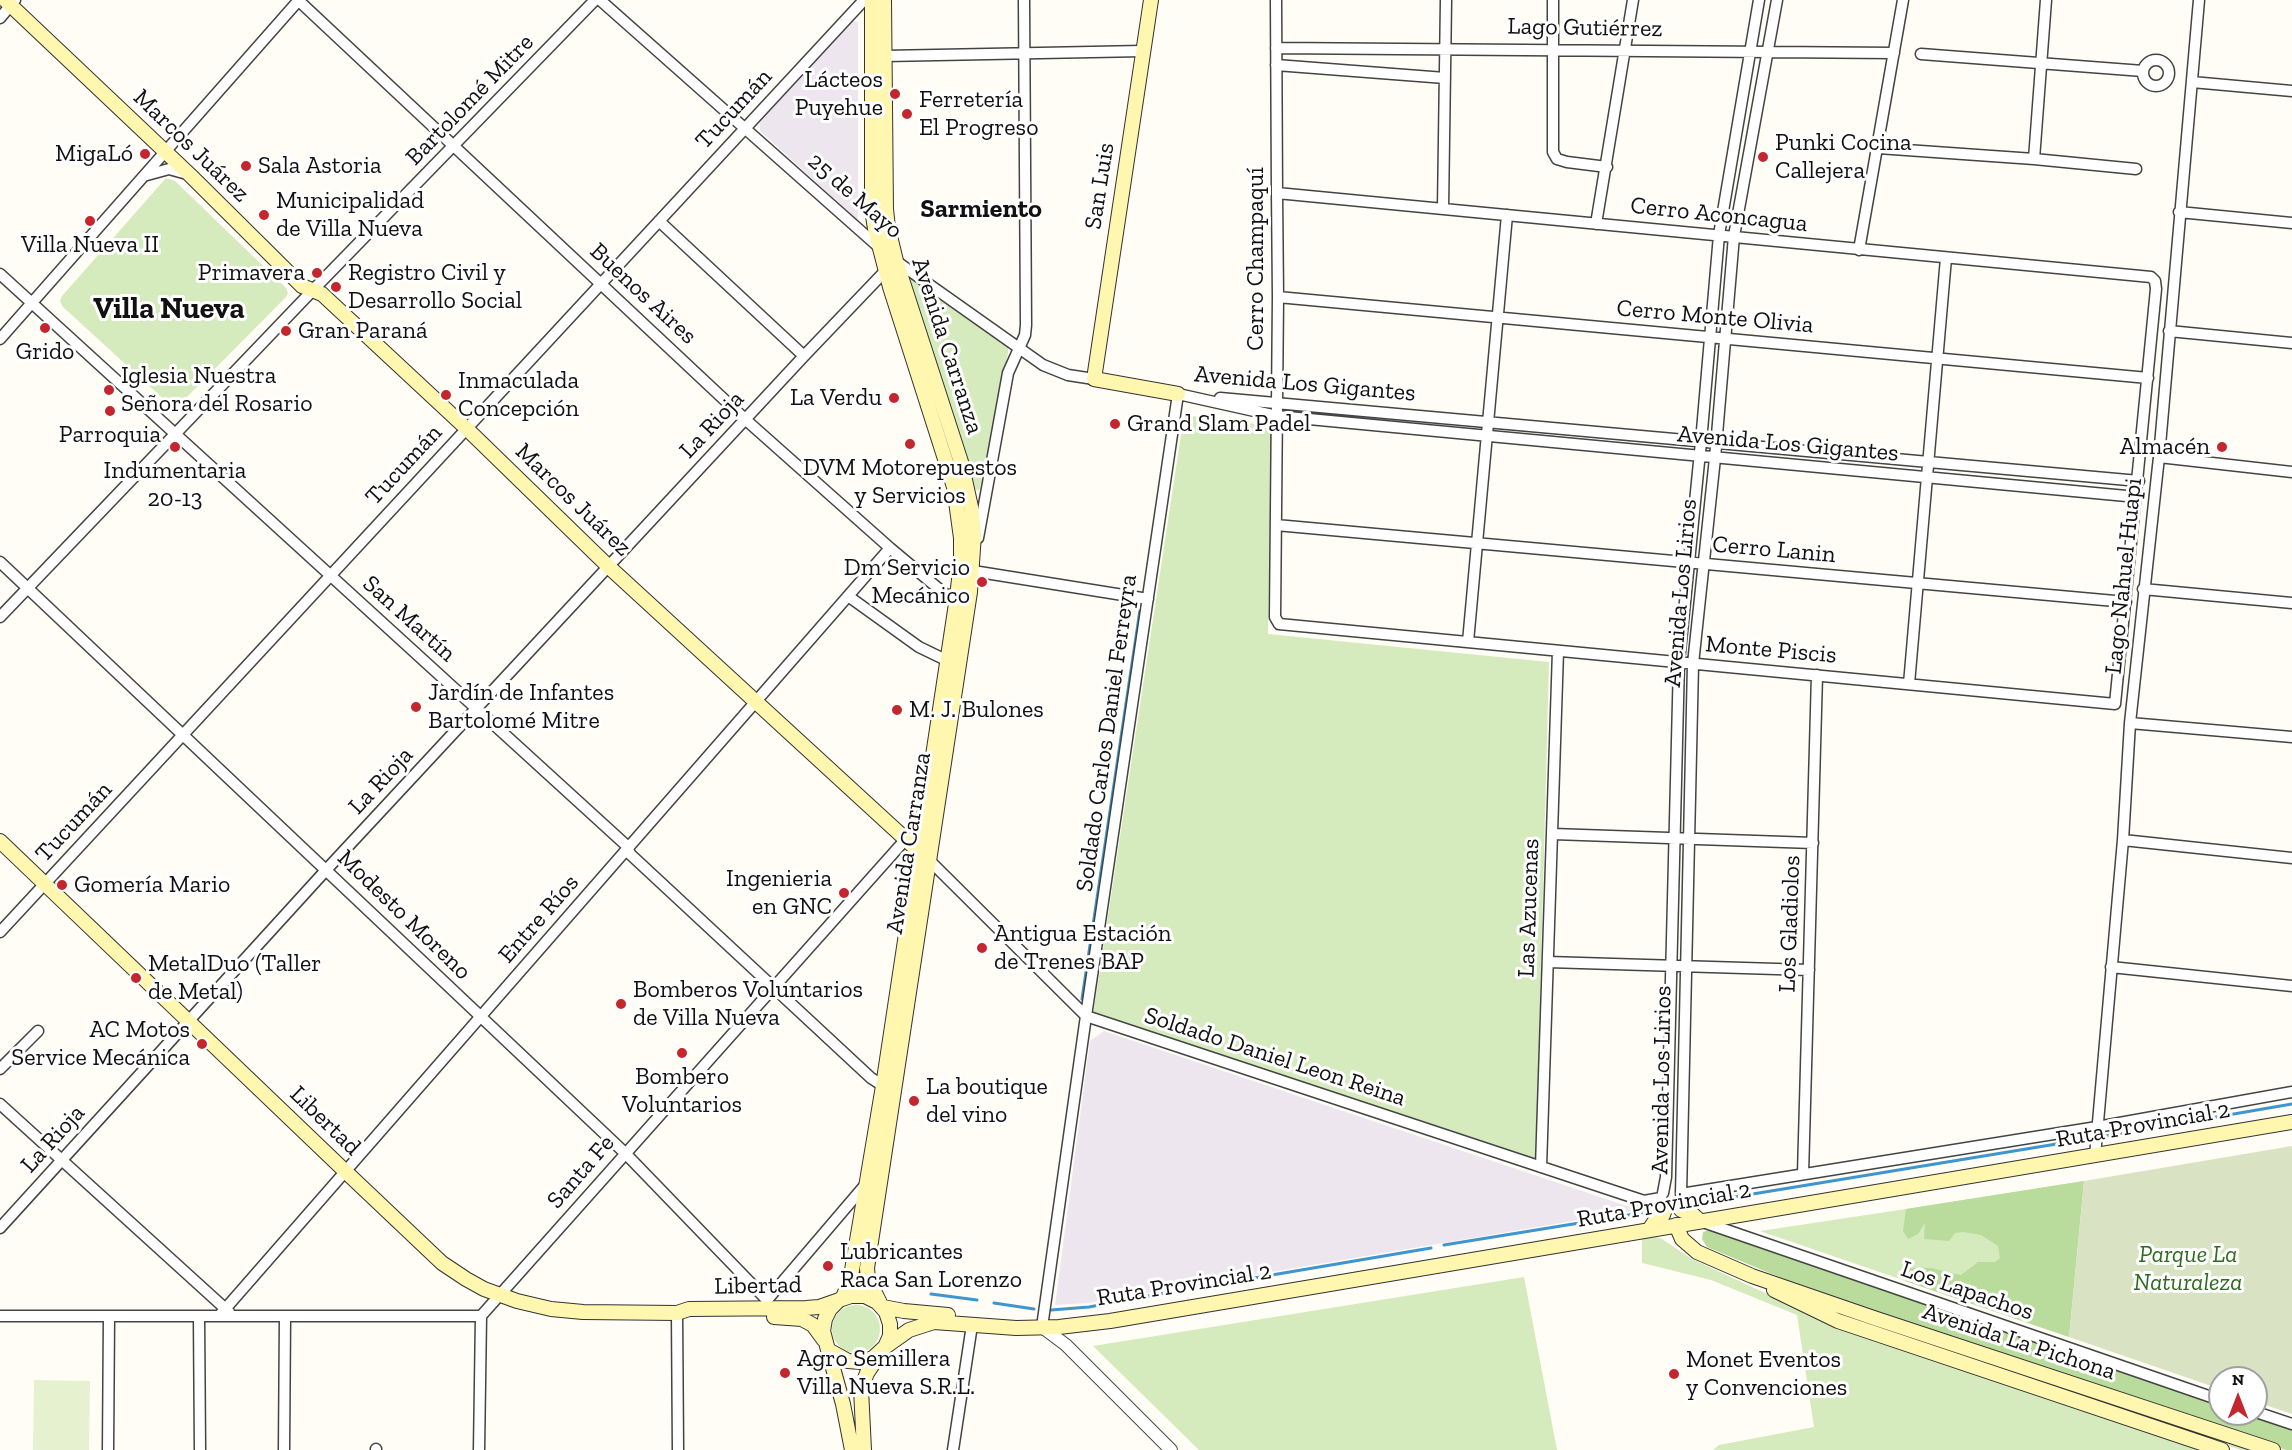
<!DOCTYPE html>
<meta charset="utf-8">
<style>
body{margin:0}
#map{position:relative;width:2292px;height:1450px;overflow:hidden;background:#fffdf5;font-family:"Zilla Slab",serif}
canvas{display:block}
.north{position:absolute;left:2208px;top:1366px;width:60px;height:60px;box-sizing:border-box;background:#fff;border:2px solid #a0a0a0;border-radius:50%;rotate:0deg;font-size:16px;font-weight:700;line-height:24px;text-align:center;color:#111}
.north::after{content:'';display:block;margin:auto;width:21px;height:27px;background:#c4262e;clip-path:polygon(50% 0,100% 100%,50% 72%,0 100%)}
</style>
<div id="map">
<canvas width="2292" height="1450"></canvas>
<div class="north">N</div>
</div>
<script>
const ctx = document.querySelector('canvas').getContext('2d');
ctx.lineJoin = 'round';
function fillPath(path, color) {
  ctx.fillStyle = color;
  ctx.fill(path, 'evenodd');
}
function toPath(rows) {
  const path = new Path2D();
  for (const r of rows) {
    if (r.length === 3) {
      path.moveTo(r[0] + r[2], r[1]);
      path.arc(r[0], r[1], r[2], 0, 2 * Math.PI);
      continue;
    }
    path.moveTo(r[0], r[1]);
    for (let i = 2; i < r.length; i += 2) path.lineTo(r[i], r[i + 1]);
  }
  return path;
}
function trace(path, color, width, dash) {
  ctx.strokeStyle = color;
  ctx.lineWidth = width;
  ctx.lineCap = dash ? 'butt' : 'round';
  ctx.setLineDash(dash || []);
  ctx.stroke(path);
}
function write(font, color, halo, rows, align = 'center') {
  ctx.font = font + ' "Zilla Slab",serif';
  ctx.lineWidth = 6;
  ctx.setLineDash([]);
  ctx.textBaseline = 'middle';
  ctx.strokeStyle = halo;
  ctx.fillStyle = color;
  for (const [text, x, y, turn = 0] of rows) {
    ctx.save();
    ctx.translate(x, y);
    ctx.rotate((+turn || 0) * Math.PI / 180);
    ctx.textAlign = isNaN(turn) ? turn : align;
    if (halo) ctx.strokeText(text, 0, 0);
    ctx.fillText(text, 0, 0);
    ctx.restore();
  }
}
fillPath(toPath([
 [852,21,858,22,858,220,760,131,760,122],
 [1104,1031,1630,1207,1632,1211,1088,1303,1055,1305,1090,1041]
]), '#eee6ef');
fillPath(toPath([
 [166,178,175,181,286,288,288,293,286,297,182,402,175,407,170,405,63,307,60,301,62,296],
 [908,276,1008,345,1008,353,980,488,978,491,974,488,968,458,906,279],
 [1184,415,1272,426,1268,634,1549,662,1536,1159,1093,1015],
 [2084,1181,2069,1337,1760,1231,1906,1209],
 [1656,1237,1662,1239,1692,1259,1834,1325,2205,1450,1713,1450,1719,1445,1814,1427,1797,1315,1711,1280,1642,1263,1642,1239],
 [1524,1277,1557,1450,1199,1450,1093,1346],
 [1808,1301,2256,1450,2241,1450,1843,1318],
 [856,1329,24]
]), '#d5ebbd');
fillPath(toPath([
 [2084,1181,2069,1337,1905,1281,1910,1268,1931,1268,1961,1275,1978,1262,1995,1262,2000,1258,1998,1246,1981,1235,1963,1232,1955,1233,1949,1241,1924,1239,1925,1223,1918,1234,1908,1239,1903,1231,1906,1209],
 [1709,1230,2220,1405,2220,1414,2246,1414,2292,1430,2292,1450,2286,1450,1832,1299,1707,1247,1702,1239,1703,1232]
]), '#b9dc9c');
fillPath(toPath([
 [2292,1146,2292,1414,2256,1402,2256,1378,2220,1378,2220,1389,2069,1337,2084,1181]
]), '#d9e3c4');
fillPath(toPath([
 [34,1380,90,1381,89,1450,33,1450]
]), '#e6f2cf');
trace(toPath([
 [1082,999,1140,610],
 [2100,1137,2292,1104],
 [1692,1204,2093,1138],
 [1444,1245,1647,1212],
 [1213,1285,1431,1248],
 [931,1294,977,1300],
 [994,1303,1034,1309],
 [1051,1310,1089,1307,1197,1287]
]), '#3f96cf', 3);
const minor = toPath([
 [298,0,746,420,890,548,945,594,957,597,962,596],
 [600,0,881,249],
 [1276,0,1277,193,1278,297,1275,617,1279,624,2115,704,2156,289,2155,281,2151,277,1277,193],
 [1553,0,1553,152,1557,159,1567,162,1607,167],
 [1777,0,1734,236,1715,458,1693,664,1681,1194,2097,1127,2292,1092],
 [0,18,15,0],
 [1276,48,1894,53],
 [1921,54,2143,71],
 [885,56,1143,51],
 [2156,73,13],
 [1276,65,1445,78],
 [2192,82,2292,91],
 [1878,148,2034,159,2046,0],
 [2034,159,2136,169],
 [147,175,169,169,187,174],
 [1443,209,1446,0],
 [2179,212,2292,223],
 [659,221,804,356],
 [1596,224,1633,0],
 [1859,250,1903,0],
 [896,261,1043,365,1068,375,1094,379],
 [0,274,627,846,630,854,871,1078,888,1089],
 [1278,297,2148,378],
 [2169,331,2292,343],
 [0,339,299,0],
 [1178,394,1277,416,2137,497],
 [1220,398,2139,481],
 [2159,457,2292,472],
 [1276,525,2126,602],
 [978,538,1008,373,1025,335,1026,325,1024,0],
 [0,562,625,1153,767,1300,766,1308],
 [973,571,1148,599],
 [2143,589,2292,603],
 [848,596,919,647,948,661],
 [0,617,313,290,595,0],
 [1468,642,1507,215],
 [1909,684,1946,258],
 [2130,723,2292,737],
 [1553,834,1813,843],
 [2123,840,2292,858],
 [929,860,1086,1016,1644,1201,1661,1198],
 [0,932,864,0],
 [1548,962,1809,970],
 [2111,967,2292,986],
 [0,1069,38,1031],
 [0,1104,229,1312],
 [2095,1156,2123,840,2130,723,2159,457,2199,0],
 [1541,1167,1558,651],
 [1803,1174,1817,675],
 [1663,1193,1666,1177,1679,662,1701,442,1719,235,1759,0],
 [1703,1222,2220,1400],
 [0,1228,327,869,804,356,890,266],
 [767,1300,866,1184],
 [677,1313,678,1450],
 [0,1316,481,1316],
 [199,1316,200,1450],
 [219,1316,890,548],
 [481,1316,905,840],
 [1042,1327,1086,1016,1178,394],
 [2256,1412,2292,1424],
 [108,1450,109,1316],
 [284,1450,285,1316],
 [376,1450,376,1449],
 [479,1450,481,1316],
 [953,1450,972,1325]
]);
const tertiary = toPath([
 [1042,1327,1066,1345,1171,1450]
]);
const secondary = toPath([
 [5,0,190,175,302,286,322,294,466,428,609,567,925,857],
 [1151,0,1094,379,1178,394],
 [0,841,346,1172,442,1263,466,1279,484,1289,517,1301,551,1309,583,1312,677,1313,689,1309,806,1308,819,1307,839,1300],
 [1678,1205,1681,1210,1691,1213,1700,1221],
 [1676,1225,1682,1239,1697,1252,1752,1276,1874,1318,2273,1450],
 [1649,1230,1657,1218,1663,1215,1666,1206],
 [1774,1290,1838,1321,2222,1450],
 [851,1296,865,1296,877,1302,886,1312,890,1324,890,1336,885,1347,873,1358,861,1362,848,1361,828,1350,823,1331,825,1319,830,1309,839,1300,851,1296],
 [842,1299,850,1282,883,1086,957,597,961,562,961,538,954,487,890,287,875,229,872,209,872,0],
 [881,1305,868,1279,867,1268,970,592,974,534,971,507,961,462,896,261,888,228,886,209,884,0],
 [883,1307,904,1311,948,1315],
 [774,1317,802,1319,813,1325,824,1340],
 [885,1347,909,1330,934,1322,1016,1328,1059,1327,1110,1321,2292,1122],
 [828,1350,843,1404,852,1450],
 [864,1450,861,1389,867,1373,879,1355]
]);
trace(minor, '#444', 13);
trace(tertiary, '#444', 14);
trace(secondary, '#333', 16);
trace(minor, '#fff', 10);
trace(tertiary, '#fff', 12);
trace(secondary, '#fff6b0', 14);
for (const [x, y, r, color] of [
 [895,94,6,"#c4262e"],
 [907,114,6,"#c4262e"],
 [145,154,6,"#c4262e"],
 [1763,157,6,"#c4262e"],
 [246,166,6,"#c4262e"],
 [264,215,6,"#c4262e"],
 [90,221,6,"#c4262e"],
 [317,273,6,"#c4262e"],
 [336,287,6,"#c4262e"],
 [45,328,6,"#c4262e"],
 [286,331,6,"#c4262e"],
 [109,390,6,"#c4262e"],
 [446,395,6,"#c4262e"],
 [894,398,6,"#c4262e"],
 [110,411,6,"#c4262e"],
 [1115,424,6,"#c4262e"],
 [910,444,6,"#c4262e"],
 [175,447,6,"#c4262e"],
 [2222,447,6,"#c4262e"],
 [982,582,6,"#c4262e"],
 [416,707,6,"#c4262e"],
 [897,710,6,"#c4262e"],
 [62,885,6,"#c4262e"],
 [844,893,6,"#c4262e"],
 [982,948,6,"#c4262e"],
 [136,978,6,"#c4262e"],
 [621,1004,6,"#c4262e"],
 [202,1044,6,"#c4262e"],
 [682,1053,6,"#c4262e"],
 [914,1101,6,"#c4262e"],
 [828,1266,6,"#c4262e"],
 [785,1373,6,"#c4262e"],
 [1674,1374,6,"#c4262e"]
]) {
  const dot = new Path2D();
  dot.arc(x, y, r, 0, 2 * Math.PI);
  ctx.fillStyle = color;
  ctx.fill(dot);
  trace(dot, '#fff', 2);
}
write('24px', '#111', '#fff', [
 ["Lago Gutiérrez",1585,28,1],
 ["Bartolomé Mitre",470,100,-46],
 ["Tucumán",734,109,-47],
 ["Marcos Juárez",191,146,44],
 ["San Luis",1100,186,-81],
 ["25 de Mayo",855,196,41],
 ["Cerro Aconcagua",1719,215,6],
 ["Cerro Champaquí",1256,259,-90],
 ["Buenos Aires",643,294,43],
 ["Cerro Monte Olivia",1715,317,5],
 ["Avenida Carranza",947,346,72],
 ["Avenida Los Gigantes",1305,384,5],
 ["La Rioja",712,425,-47],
 ["Avenida Los Gigantes",1788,444,5],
 ["Tucumán",404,465,-47],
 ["Marcos Juárez",573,500,44],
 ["Cerro Lanin",1774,550,5],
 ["Lago Nahuel Huapi",2124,576,-84],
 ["Avenida Los Lirios",1681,593,-85],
 ["San Martín",409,619,42],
 ["Monte Piscis",1771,650,5],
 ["Soldado Carlos Daniel Ferreyra",1107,733,-82],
 ["La Rioja",381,781,-47],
 ["Tucumán",74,822,-47],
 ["Avenida Carranza",909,843,-81],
 ["Las Azucenas",1529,908,-88],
 ["Modesto Moreno",404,915,44],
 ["Entre Ríos",539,919,-49],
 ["Los Gladiolos",1790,924,-88],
 ["Soldado Daniel Leon Reina",1275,1057,18],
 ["Avenida Los Lirios",1662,1080,-89],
 ["Libertad",325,1121,44],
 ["Ruta Provincial 2",2143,1125,-10],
 ["La Rioja",53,1139,-48],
 ["Santa Fe",581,1172,-49],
 ["Ruta Provincial 2",1664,1205,-10],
 ["Ruta Provincial 2",1184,1285,-9],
 ["Libertad",758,1286,-1],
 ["Los Lapachos",1967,1291,19],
 ["Avenida La Pichona",2019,1342,18]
]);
write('24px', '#111', '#fff', [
 ["Lácteos",883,80,"right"],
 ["Puyehue",883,108,"right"],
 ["Ferretería",919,100],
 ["El Progreso",919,128],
 ["Punki Cocina",1775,143],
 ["Callejera",1775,171],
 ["MigaLó",133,154,"right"],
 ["Sala Astoria",258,166],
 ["Municipalidad",276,201],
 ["de Villa Nueva",276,229],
 ["Villa Nueva II",90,245,"center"],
 ["Primavera",305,273,"right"],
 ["Registro Civil y",348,273],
 ["Desarrollo Social",348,301],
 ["Gran Paraná",298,331],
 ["Grido",45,352,"center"],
 ["Iglesia Nuestra",121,376],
 ["Señora del Rosario",121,404],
 ["Inmaculada",458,381],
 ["Concepción",458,409],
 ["La Verdu",882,398,"right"],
 ["Grand Slam Padel",1127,424],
 ["Parroquia",110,435,"center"],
 ["Almacén",2210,447,"right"],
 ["DVM Motorepuestos",910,468,"center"],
 ["y Servicios",910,496,"center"],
 ["Indumentaria",175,471,"center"],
 ["20-13",175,499,"center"],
 ["Dm Servicio",970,568,"right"],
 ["Mecánico",970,596,"right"],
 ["Jardín de Infantes",428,693],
 ["Bartolomé Mitre",428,721],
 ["M. J. Bulones",909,710],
 ["Ingenieria",832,879,"right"],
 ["en GNC",832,907,"right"],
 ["Gomería Mario",74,885],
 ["Antigua Estación",994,934],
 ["de Trenes BAP",994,962],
 ["MetalDuo (Taller",148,964],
 ["de Metal)",148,992],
 ["Bomberos Voluntarios",633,990],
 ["de Villa Nueva",633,1018],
 ["AC Motos",190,1030,"right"],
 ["Service Mecánica",190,1058,"right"],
 ["Bombero",682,1077,"center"],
 ["Voluntarios",682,1105,"center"],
 ["La boutique",926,1087],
 ["del vino",926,1115],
 ["Lubricantes",840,1252],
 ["Raca San Lorenzo",840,1280],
 ["Agro Semillera",797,1359],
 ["Villa Nueva S.R.L.",797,1387],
 ["Monet Eventos",1686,1360],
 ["y Convenciones",1686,1388]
], 'left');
write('italic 24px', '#2f6b1f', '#fff', [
 ["Parque La",2188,1255],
 ["Naturaleza",2188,1283]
]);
write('bold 26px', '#111', '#fff', [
 ["Sarmiento",981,210]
]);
write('bold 30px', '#111', '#fff', [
 ["Villa Nueva",169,309]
]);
</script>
